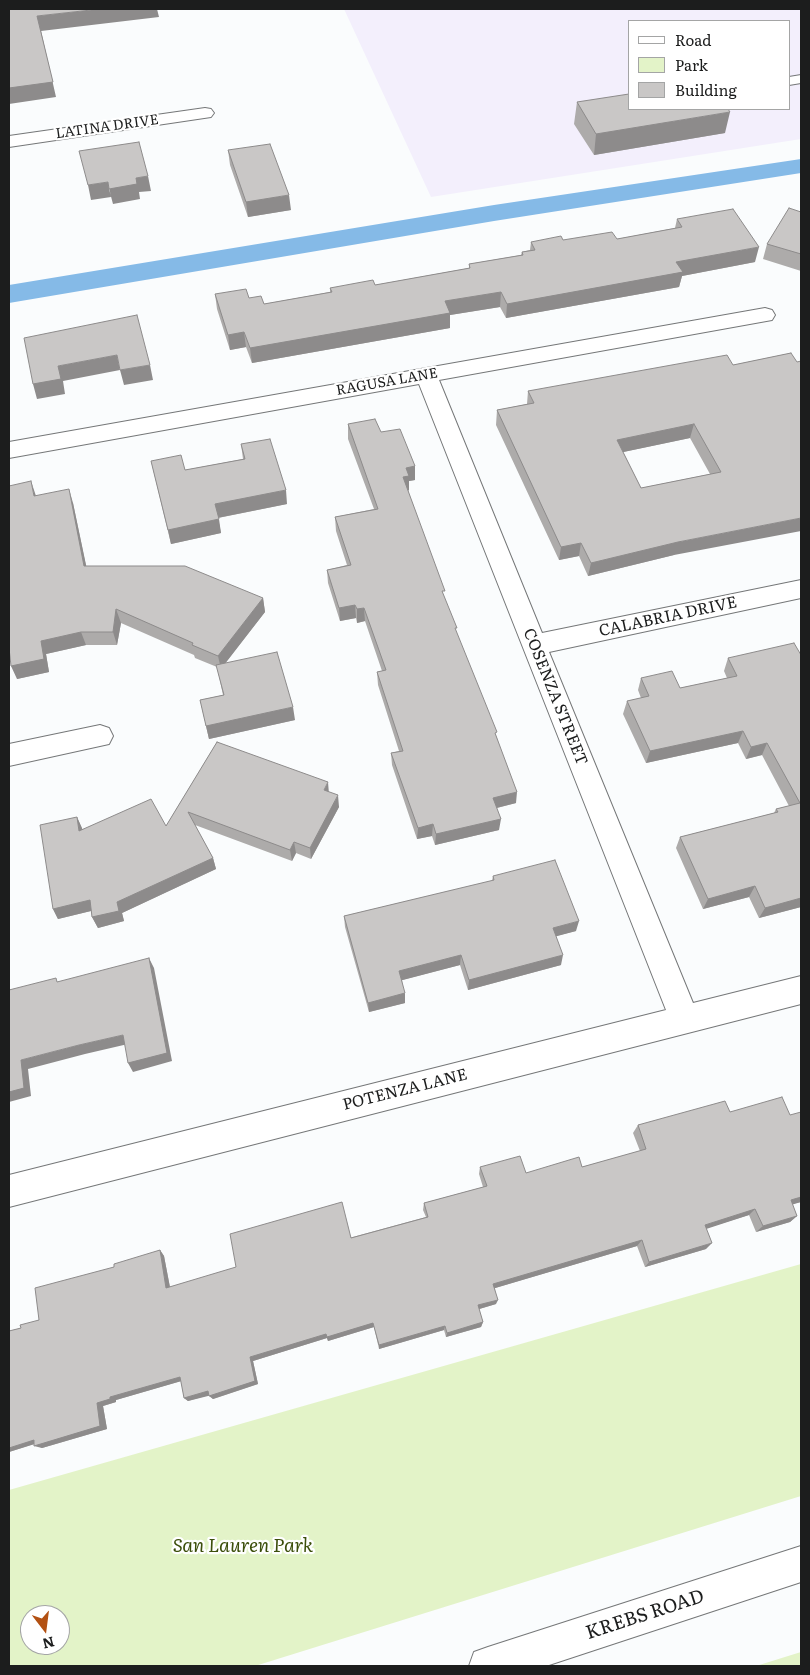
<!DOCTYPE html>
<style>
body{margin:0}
#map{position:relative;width:810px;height:1675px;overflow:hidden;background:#fafcfd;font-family:Literata,serif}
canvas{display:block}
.frame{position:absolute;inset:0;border:10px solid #1c1d1d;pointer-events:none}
.legend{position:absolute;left:628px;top:20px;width:162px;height:90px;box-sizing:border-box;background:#fff;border:1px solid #a4a5a5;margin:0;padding:6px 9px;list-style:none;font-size:15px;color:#1c1d1d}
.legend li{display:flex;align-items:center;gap:10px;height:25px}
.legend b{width:25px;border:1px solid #a4a5a5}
.north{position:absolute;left:20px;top:1605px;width:50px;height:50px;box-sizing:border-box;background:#fff;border:1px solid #a4a5a5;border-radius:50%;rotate:165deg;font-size:14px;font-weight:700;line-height:20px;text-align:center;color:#1c1d1d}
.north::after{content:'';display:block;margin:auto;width:18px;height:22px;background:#b35113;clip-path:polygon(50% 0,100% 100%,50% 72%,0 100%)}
</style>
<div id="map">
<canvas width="810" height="1675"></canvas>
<div class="frame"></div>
<ul class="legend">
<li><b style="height:6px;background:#fff"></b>Road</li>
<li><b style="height:14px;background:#e3f3c8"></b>Park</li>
<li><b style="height:14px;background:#c9c7c6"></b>Building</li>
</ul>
<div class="north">N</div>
</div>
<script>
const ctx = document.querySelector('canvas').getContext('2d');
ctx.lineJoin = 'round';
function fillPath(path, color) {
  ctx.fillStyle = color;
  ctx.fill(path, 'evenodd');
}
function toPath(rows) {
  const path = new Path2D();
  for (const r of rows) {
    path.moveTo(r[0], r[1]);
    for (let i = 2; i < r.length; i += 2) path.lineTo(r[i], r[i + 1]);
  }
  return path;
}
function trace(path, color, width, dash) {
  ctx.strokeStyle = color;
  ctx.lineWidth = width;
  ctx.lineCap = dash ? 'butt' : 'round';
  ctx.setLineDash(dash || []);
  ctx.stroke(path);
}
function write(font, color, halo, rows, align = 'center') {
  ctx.font = font + ' Literata,serif';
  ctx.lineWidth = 4.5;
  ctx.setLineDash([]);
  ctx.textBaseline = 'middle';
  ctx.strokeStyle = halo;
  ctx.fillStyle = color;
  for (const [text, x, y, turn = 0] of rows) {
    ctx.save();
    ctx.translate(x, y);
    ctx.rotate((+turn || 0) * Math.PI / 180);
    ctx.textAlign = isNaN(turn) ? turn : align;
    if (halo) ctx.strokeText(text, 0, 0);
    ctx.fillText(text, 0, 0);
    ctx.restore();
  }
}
fillPath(toPath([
 [344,9,801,9,801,139,431,197],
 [629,21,789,21,789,109,629,109]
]), '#f3effc');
fillPath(toPath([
 [801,1264,801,1496,255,1666,9,1666,9,1490],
 [30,1615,60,1615,60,1645,30,1645],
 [801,1652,801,1666,756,1666]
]), '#e3f3c8');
fillPath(toPath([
 [801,159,801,173,494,221,9,303,9,285,494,205,801,159]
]), '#85bae7');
const lane = toPath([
 [801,75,801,83,789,85,789,77,801,75]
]);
const street = toPath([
 [205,108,211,109,214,113,211,117,9,147,9,136,205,108],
 [765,308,772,310,775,315,772,320,439,380,542,633,801,580,801,598,549,652,693,1003,801,976,801,1004,9,1207,9,1175,666,1010,419,384,9,458,9,442,765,308],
 [100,725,109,728,113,736,109,744,9,766,9,744,100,725]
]);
const secondary = toPath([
 [801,1546,801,1582,546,1666,469,1666,474,1652,488,1647,801,1546]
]);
trace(lane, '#757778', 2);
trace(street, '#757778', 2);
trace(secondary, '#757778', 2);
fillPath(lane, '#fff');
fillPath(street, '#fff');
fillPath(secondary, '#fff');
fillPath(toPath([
 [577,102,725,133,594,155,574,124],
 [228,150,291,210,248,217,230,165],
 [801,212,801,271,763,259,767,244],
 [677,219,755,262,682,276,679,287,506,318,500,307,450,315,450,328,252,363,246,347,230,350,217,309,215,294,249,298,264,304,330,292,330,288,375,285,469,268,469,264,521,255,522,252,530,250,531,242,563,240,617,239,675,228],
 [791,353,674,555,588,576,579,556,559,560,496,425,497,410,527,404,528,391,733,365],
 [690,438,710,474,641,488,623,452],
 [348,424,381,432,415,466,415,480,409,481,409,490,408,491,456,632,497,738,516,803,497,808,499,830,435,845,432,836,417,839,392,765,391,753,399,751,378,685,377,672,382,671,365,621,357,623,356,618,340,621,328,583,327,570,347,565,336,531,335,517,374,509,348,439],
 [241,444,287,504,218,518,221,533,171,544,151,461,185,470,243,459],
 [36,495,73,503,86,566,263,598,265,612,225,663,295,720,209,739,200,700,223,695,217,667,195,658,194,655,121,623,117,645,86,645,46,654,49,672,17,679],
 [801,655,801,907,759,918,749,897,703,909,676,848,680,837,774,813,776,809,789,806,762,755,746,759,738,743,646,763,623,714,627,701,641,698,638,690,641,678,680,688,727,678,724,671,728,658],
 [217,742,329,792,339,807,311,859,296,853,292,861,195,825,213,858,216,869,122,913,124,921,98,928,92,917,91,911,58,919,53,909,77,817,82,829,166,826],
 [493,876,576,931,556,936,561,965,468,990,460,965,402,980,405,1003,369,1012,345,927,344,916,492,881],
 [730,1112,801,1202,792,1204,797,1216,790,1222,756,1232,749,1215,707,1228,706,1249,645,1267,637,1246,495,1288,496,1304,479,1309,483,1322,481,1327,446,1337,444,1330,379,1349,374,1327,328,1341,327,1338,253,1361,258,1384,213,1399,209,1395,188,1401,184,1398,181,1381,116,1400,116,1402,103,1406,107,1429,42,1448,34,1444,9,1452,9,1331,21,1328,39,1320,114,1267,160,1250,164,1256,170,1287,426,1217,423,1210,424,1203,483,1187,479,1174,480,1167,526,1173,582,1167,640,1151,633,1133,638,1125]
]), '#adabaa');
fillPath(toPath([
 [100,9,157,9,159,17,41,31,56,97,9,104,9,88,37,16],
 [730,112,725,133,594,155,596,134],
 [148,176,151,191,139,192,140,199,113,204,109,189,136,178],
 [108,182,111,197,91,200,88,185],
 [289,195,291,210,248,217,246,202],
 [759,247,755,262,682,276,679,287,506,318,507,304,676,262],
 [501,292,500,307,450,315,450,328,252,363,250,348,445,301],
 [244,332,246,347,230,350,228,335],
 [117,355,120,370,63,381,65,394,37,399,33,384,58,366],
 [150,365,153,380,124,385,120,370],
 [694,424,690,438,614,454,617,440],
 [415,466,415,480,409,481,409,490,403,492,403,477,406,468],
 [31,481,36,496,34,496],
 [69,489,73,503,89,579,84,566],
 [286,490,287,504,217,518,215,504],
 [801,518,801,531,674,555,588,576,591,563,678,542],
 [219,519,221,533,171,544,168,530],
 [581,543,579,556,559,560,561,547],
 [263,598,265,612,221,669,218,656],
 [355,605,356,618,340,621,339,608],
 [364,608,365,621,357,623,357,609],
 [116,609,121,623,117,645,113,632],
 [81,632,86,645,46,654,49,672,17,679,11,666,41,641],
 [293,707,295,720,209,739,206,726],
 [743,731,738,743,646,763,650,751],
 [767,743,762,755,746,759,751,747],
 [328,782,329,794,324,790],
 [517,792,516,803,492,809,493,798],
 [338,795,339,807,311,859,310,848],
 [77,817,82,828,84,842,79,831],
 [501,819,499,830,435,845,436,834],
 [433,824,432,836,417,839,418,828],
 [294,842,296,853,292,861,290,850],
 [213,858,216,869,122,913,124,921,98,928,92,917,117,902],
 [755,886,749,897,703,909,708,899],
 [801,898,801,907,759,918,765,908],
 [90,900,95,910,58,919,53,909],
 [579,921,576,931,550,938,553,928],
 [461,955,460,965,399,981,399,971],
 [563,955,561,965,468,990,469,980],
 [149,958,154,968,172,1061,133,1072,128,1063],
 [405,993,405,1003,369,1012,368,1003],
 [123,1035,128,1044,85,1054,28,1069,31,1096,9,1102,9,1092,21,1060,79,1045],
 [801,1197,801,1202,784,1207,791,1200],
 [755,1209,749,1215,700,1231,705,1225],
 [797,1216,790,1222,756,1232,763,1226],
 [642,1240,637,1246,492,1289,493,1284],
 [712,1243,706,1249,645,1267,649,1262],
 [160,1250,164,1256,171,1293,166,1288],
 [498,1300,496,1304,476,1310,478,1305],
 [483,1322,481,1327,446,1337,447,1333],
 [373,1323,374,1327,328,1341,327,1338,253,1361,258,1384,213,1399,209,1396,250,1357,326,1334],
 [445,1326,444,1330,379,1349,379,1345],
 [180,1377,185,1380,116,1400,116,1402,103,1406,107,1429,42,1448,34,1446,97,1403,110,1397],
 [208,1391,212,1395,188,1401,184,1398],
 [34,1440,41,1442,9,1452,9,1448]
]), '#8d8b8b');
const building = toPath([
 [9,9,100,9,37,16,53,82,9,88,9,9],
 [629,94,629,109,728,109,730,112,596,134,577,102,629,94],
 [139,142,148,176,136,178,137,184,109,189,108,182,88,185,79,151,139,142],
 [270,144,289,195,246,202,228,150,270,144],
 [789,208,801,212,801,254,767,244,789,208],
 [733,209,759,247,676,262,683,272,507,304,501,292,445,301,450,313,250,348,244,332,228,335,215,294,246,289,249,298,261,296,264,304,332,292,330,288,373,280,375,285,470,268,469,264,523,255,522,252,535,250,531,242,561,236,563,240,612,232,617,239,682,227,677,219,733,209],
 [137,315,150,365,120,370,117,355,58,366,61,379,33,384,24,338,137,315],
 [791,353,797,362,801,361,801,518,678,542,591,563,581,543,561,547,497,410,534,403,528,391,727,355,733,365,791,353],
 [694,424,721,472,641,488,617,440,694,424],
 [375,419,381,432,400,429,415,466,406,468,409,476,403,477,445,591,442,591,457,628,455,628,497,732,495,733,517,792,493,798,501,819,436,834,433,824,418,828,391,753,403,751,377,672,386,670,364,608,357,609,355,605,339,608,327,570,351,565,335,517,378,509,348,424,375,419],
 [270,439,286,490,215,504,219,519,168,530,151,461,181,455,185,470,245,459,241,444,270,439],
 [31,481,34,496,69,489,84,566,185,566,263,598,218,656,192,645,193,643,116,609,113,632,81,632,41,641,44,659,11,666,9,648,9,486,31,481],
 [794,643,801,655,801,898,765,908,755,886,708,899,680,837,778,812,776,809,800,803,767,743,751,747,743,731,650,751,627,701,649,696,641,678,672,671,680,688,737,676,728,658,794,643],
 [277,652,293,707,206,726,200,700,224,695,216,665,277,652],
 [217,742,328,782,324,790,338,795,310,848,294,842,290,850,188,812,213,858,117,902,119,911,92,917,90,900,53,909,40,825,77,817,79,831,151,799,166,826,217,742],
 [555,860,579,921,553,928,563,955,469,980,461,955,399,971,405,993,368,1003,344,916,494,880,493,876,555,860],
 [149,958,167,1053,128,1063,123,1035,79,1045,21,1060,24,1088,9,1092,9,990,56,978,57,982,149,958],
 [782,1097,790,1115,801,1112,801,1197,791,1200,797,1216,763,1226,755,1209,705,1225,712,1243,649,1262,642,1240,493,1284,498,1300,478,1305,483,1322,447,1333,445,1326,379,1345,373,1323,327,1337,326,1334,250,1357,255,1381,209,1396,208,1391,184,1398,180,1377,110,1397,110,1399,97,1403,100,1426,34,1446,34,1440,9,1448,9,1331,21,1328,20,1325,39,1320,35,1288,114,1267,114,1264,160,1250,166,1288,236,1267,230,1234,342,1202,351,1238,428,1217,424,1203,487,1186,480,1167,520,1156,526,1173,579,1157,582,1167,646,1149,638,1125,725,1101,730,1112,782,1097]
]);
fillPath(building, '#c9c7c6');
trace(building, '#8d8b8b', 1);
write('14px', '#1c1d1d', '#fff', [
 ["LATINA DRIVE",107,127,-8],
 ["RAGUSA LANE",387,382,-10]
]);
write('16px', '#1c1d1d', '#fff', [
 ["CALABRIA DRIVE",668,617,-12],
 ["COSENZA STREET",555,697,68],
 ["POTENZA LANE",405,1090,-14]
]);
write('italic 19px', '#3c4f0b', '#fff', [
 ["San Lauren Park",243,1546]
]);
write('19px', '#1c1d1d', '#fff', [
 ["KREBS ROAD",645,1615,-18]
]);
</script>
